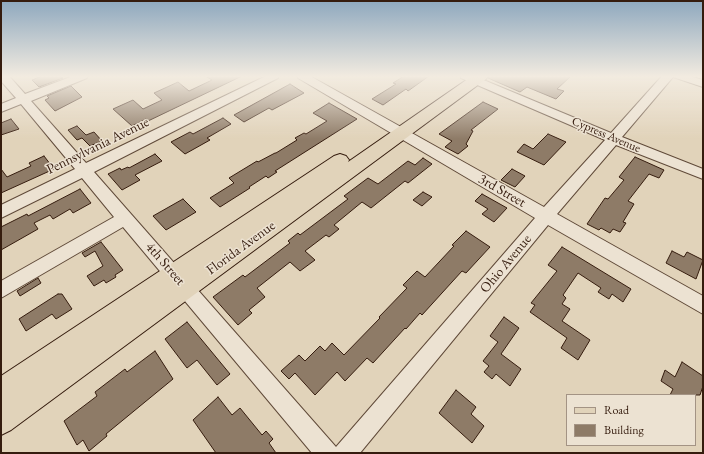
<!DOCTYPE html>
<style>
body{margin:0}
#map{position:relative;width:704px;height:454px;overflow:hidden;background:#e1d3ba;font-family:"EB Garamond",serif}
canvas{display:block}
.frame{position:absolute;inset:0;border:2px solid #351c0e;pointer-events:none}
.legend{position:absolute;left:566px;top:394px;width:130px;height:52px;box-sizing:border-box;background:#ece2d2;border:1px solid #a39384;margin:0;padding:5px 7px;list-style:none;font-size:12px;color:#351c0e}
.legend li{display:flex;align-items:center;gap:8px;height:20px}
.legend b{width:20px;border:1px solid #a39384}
</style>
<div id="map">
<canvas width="704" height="454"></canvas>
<div class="frame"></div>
<ul class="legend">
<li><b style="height:5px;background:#e1d3ba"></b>Road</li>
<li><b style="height:11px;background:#8e7b67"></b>Building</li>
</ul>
</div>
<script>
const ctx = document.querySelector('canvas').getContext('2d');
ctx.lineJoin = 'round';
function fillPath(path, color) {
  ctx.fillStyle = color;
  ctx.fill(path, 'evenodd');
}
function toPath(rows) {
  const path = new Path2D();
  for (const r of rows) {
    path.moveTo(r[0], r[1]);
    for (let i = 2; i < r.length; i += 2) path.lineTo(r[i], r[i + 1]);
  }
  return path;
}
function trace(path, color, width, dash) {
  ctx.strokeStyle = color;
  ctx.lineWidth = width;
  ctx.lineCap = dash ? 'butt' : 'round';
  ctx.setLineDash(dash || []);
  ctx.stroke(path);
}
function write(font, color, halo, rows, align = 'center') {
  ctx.font = font + ' "EB Garamond",serif';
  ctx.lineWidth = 3;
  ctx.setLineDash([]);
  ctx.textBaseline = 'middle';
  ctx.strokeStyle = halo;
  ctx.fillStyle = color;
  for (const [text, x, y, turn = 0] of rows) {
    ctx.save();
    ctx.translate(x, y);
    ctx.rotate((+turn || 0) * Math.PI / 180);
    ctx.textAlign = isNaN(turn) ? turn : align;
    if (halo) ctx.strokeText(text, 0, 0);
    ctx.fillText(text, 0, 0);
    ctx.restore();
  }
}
const building = toPath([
 [42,76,60,76,63,78,39,87,32,80,42,76],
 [205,76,242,76,148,121,146,119,132,126,113,109,133,100,143,109,162,100,154,93,178,82,189,91,212,80,205,76],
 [404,76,429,76,408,91,406,89,383,105,372,99,396,84,393,83,404,76],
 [489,76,571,76,557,89,564,91,556,99,527,87,520,92,488,78,489,76],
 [290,84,304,93,272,110,269,108,244,122,234,115,290,84],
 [71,86,82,97,55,111,45,100,49,98,47,96,71,86],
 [483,102,498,109,471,130,473,131,466,144,468,146,458,154,445,147,452,141,439,134,483,102],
 [329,103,357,119,275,171,277,172,268,178,266,176,249,187,250,188,220,207,210,198,234,183,229,178,257,161,258,162,275,153,276,153,297,140,295,138,304,133,306,134,327,121,313,113,329,103],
 [223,118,231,124,207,138,210,140,185,154,171,142,190,132,193,134,223,118],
 [11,119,19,129,1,135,1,123,11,119],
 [77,126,86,135,94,132,102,141,90,146,82,138,77,140,68,130,77,126],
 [548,134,566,142,544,165,517,152,524,144,533,149,548,134],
 [155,154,162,161,135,175,140,180,122,190,108,174,120,168,121,170,128,167,129,168,155,154],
 [44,156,54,169,1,193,1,169,7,177,31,166,29,163,44,156],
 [635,157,664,170,659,178,649,174,628,201,634,204,623,222,626,223,620,232,613,229,610,233,601,228,599,230,587,224,605,198,608,199,624,180,619,177,635,157],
 [423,158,432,164,408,183,405,181,371,208,362,202,334,225,339,229,329,237,326,235,305,251,315,260,300,271,290,262,257,288,265,297,249,310,252,313,238,325,213,297,243,275,245,277,290,243,288,241,298,233,300,235,348,199,344,196,368,178,378,184,408,161,415,165,423,158],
 [512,169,525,176,515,187,501,180,512,169],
 [80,189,91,203,73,213,70,209,53,219,50,215,34,223,38,229,1,250,1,227,27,214,28,216,80,189],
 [423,192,432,197,422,206,413,200,423,192],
 [482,194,507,208,494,222,482,214,488,209,475,201,482,194],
 [183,199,196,212,166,230,153,216,183,199],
 [466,231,490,247,466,273,462,271,422,315,420,313,406,329,405,328,373,363,367,358,345,381,337,372,315,395,295,373,289,379,281,371,299,355,305,361,320,346,325,351,332,343,344,355,380,318,379,317,407,288,403,285,417,271,425,277,454,246,452,245,466,231],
 [101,242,123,270,115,275,116,277,106,283,104,280,94,286,87,276,103,266,95,251,85,257,82,253,101,242],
 [562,247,631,289,623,302,612,294,609,299,598,292,601,288,578,273,563,295,566,298,562,304,570,309,562,321,590,340,578,360,561,348,567,338,530,312,535,305,531,303,557,271,548,265,562,247],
 [672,251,684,257,687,252,703,260,696,279,666,263,672,251],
 [38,278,41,283,20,296,17,291,38,278],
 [58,294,62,294,72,309,56,319,52,314,26,331,19,319,58,294],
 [504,317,519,328,501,354,521,369,510,386,496,374,492,379,484,372,489,366,483,361,498,342,490,336,504,317],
 [187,322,230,374,217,385,197,360,187,368,165,339,187,322],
 [155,351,173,379,106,434,107,436,89,451,83,440,77,445,64,421,97,396,95,392,125,369,127,372,155,351],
 [682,362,703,376,703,386,700,395,670,395,673,389,661,381,665,370,675,377,682,362],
 [456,390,476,407,471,414,484,426,472,443,439,413,456,390],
 [218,397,232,415,240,408,262,435,266,431,273,439,269,443,276,453,216,453,193,420,218,397]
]);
fillPath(building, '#8e7b67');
trace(building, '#351c0e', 1);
const minor = toPath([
 [1,76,9,76,25,94,73,76,88,76,87,78,31,101,86,163,266,76,279,76,278,78,94,172,336,447,535,218,298,78,297,76,310,76,544,207,605,140,461,78,460,76,474,76,611,133,662,76,689,76,703,80,703,87,673,77,622,137,703,169,703,179,616,145,557,214,703,296,703,314,548,225,360,453,312,453,123,227,1,298,1,281,114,217,82,178,1,218,1,205,75,169,21,104,1,112,1,104,16,98,1,81,1,76]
]);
const major = toPath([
 [472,76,488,76,486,79,11,430,1,435,1,376,334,156,340,154,346,156,349,160,348,162,472,76]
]);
trace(minor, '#604a39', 2);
trace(major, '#351c0e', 2);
fillPath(minor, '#ece2d2');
fillPath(major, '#e1d3ba');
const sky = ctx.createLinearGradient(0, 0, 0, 139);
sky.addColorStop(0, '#8ea8be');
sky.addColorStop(0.55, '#f2ebe0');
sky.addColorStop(1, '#f2ebe000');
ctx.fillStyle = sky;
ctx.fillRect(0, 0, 704, 139);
write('12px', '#351c0e', '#ece2d2', [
 ["Cypress Avenue",606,135,23]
]);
write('14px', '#351c0e', '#ece2d2', [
 ["Pennsylvania Avenue",98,146,-26],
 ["3rd Street",502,191,30],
 ["Florida Avenue",241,248,-36],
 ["4th Street",165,264,49],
 ["Ohio Avenue",506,264,-50]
]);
</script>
